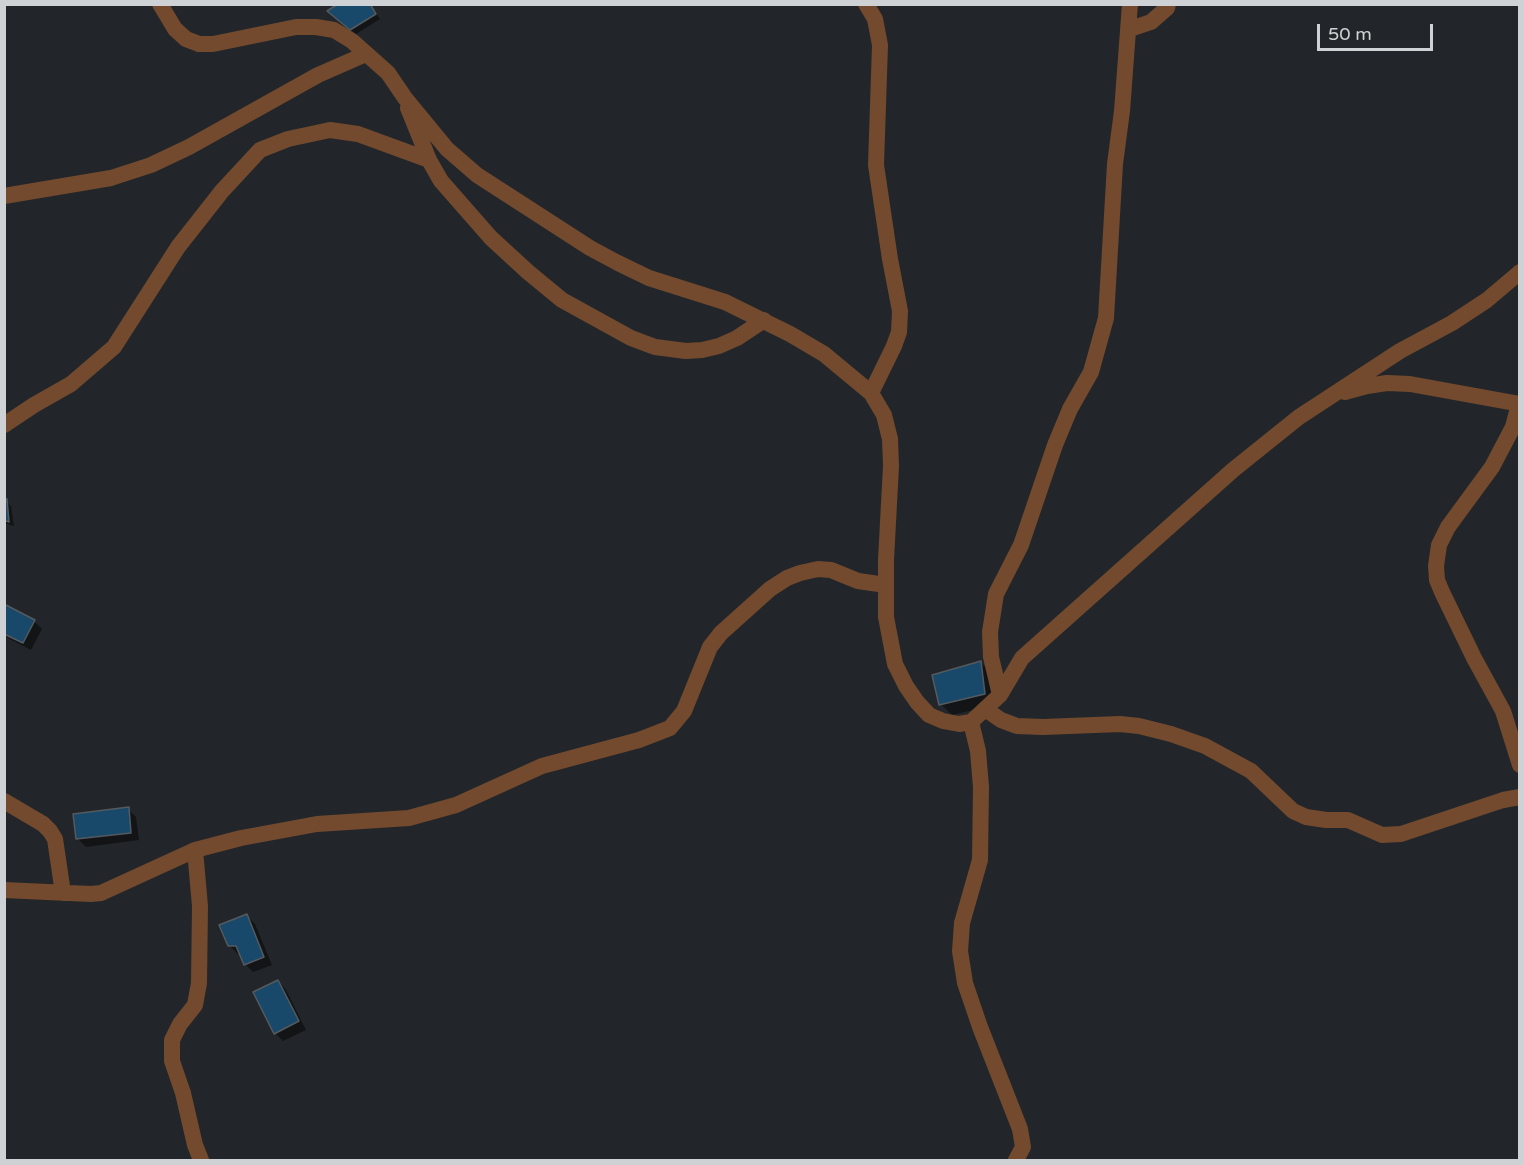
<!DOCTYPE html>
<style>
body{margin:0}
#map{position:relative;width:1524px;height:1165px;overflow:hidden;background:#22262a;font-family:"Varela Round",sans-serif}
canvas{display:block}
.frame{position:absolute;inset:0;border:6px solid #cfd2d4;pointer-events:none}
.scale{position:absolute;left:1317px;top:24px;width:116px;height:27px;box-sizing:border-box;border:3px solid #cfd2d4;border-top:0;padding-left:8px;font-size:18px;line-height:21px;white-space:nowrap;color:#cfd2d4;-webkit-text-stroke:4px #22262a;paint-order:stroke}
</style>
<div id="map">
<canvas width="1524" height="1165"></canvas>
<div class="frame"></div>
<div class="scale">50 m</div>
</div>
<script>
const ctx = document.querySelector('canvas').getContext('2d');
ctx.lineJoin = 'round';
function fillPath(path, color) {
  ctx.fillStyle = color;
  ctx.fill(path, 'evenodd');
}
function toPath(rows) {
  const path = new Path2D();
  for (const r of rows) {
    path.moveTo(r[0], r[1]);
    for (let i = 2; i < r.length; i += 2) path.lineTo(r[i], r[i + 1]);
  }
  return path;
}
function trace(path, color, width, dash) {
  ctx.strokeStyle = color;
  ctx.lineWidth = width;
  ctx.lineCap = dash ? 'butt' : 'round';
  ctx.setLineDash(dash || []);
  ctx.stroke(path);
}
fillPath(toPath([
 [341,4,370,4,380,19,356,34,334,17],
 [4,500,11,506,14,526,4,523],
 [4,606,34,621,42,629,31,650,4,636],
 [980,662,992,673,995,705,952,715,941,704],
 [128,809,136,817,139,840,86,847,77,838],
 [247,916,255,924,272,965,253,972,245,964,241,954,238,954,229,945],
 [278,981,286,990,306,1030,283,1041,275,1033]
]), '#0007');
const building = toPath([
 [338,4,370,4,376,14,350,30,327,11,338,4],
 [4,498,7,499,9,522,4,520,4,498],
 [4,604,35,620,23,643,4,634,4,604],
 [981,661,985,694,939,705,932,675,981,661],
 [129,807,131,833,76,839,73,814,129,807],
 [247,914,264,957,244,965,236,946,228,946,219,925,247,914],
 [278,980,299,1021,274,1034,253,992,278,980]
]);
fillPath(building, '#18486a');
trace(building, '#555a5e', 1.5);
trace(toPath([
 [160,4,175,29,186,39,199,44,213,44,296,27,316,27,334,30,352,41,388,73,405,98,447,149,477,175,590,248,618,263,649,278,725,302,790,334,824,354,871,393,884,415,890,439,891,466,886,560,886,617,895,664,906,686,917,702,929,715,943,721,959,724,971,722,1000,695,1022,658,1233,470,1299,417,1400,351,1452,323,1487,300,1520,272],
 [866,4,875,19,880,45,876,165,890,259,900,311,899,332,894,346,871,393],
 [1130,29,1151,22,1167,8,1168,4],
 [408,108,429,160,441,181,491,238,528,272,562,300,631,338,655,347,686,351,702,350,719,346,737,338,764,320],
 [4,196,111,178,151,165,189,147,318,75,366,54],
 [1345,392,1367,386,1387,383,1410,384,1520,404],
 [1519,404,1513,427,1492,467,1448,527,1439,545,1436,566,1437,580,1442,592,1474,658,1503,711,1520,765],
 [4,425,34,405,71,384,114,347,178,247,222,191,260,150,288,139,330,130,358,134,429,160],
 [1000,695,991,657,990,632,996,594,1021,545,1055,445,1070,409,1091,372,1106,318,1115,164,1122,111,1130,4],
 [985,709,1001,720,1017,726,1043,727,1120,724,1139,726,1171,734,1205,746,1251,771,1293,811,1306,817,1326,820,1348,820,1382,835,1401,834,1503,800,1520,797],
 [971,722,978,751,981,787,980,860,962,923,960,951,965,983,980,1027,1020,1129,1023,1147,1016,1160],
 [4,801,43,824,50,831,55,839,63,893],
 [195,850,200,906,199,983,195,1005,180,1024,172,1040,172,1061,183,1093,195,1145,201,1160],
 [4,890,91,894,101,893,195,850,241,838,317,824,409,818,456,805,542,766,639,740,670,728,684,711,710,647,721,633,770,589,787,578,800,573,818,569,831,570,858,581,886,585]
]), '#734a2d', 16);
</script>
